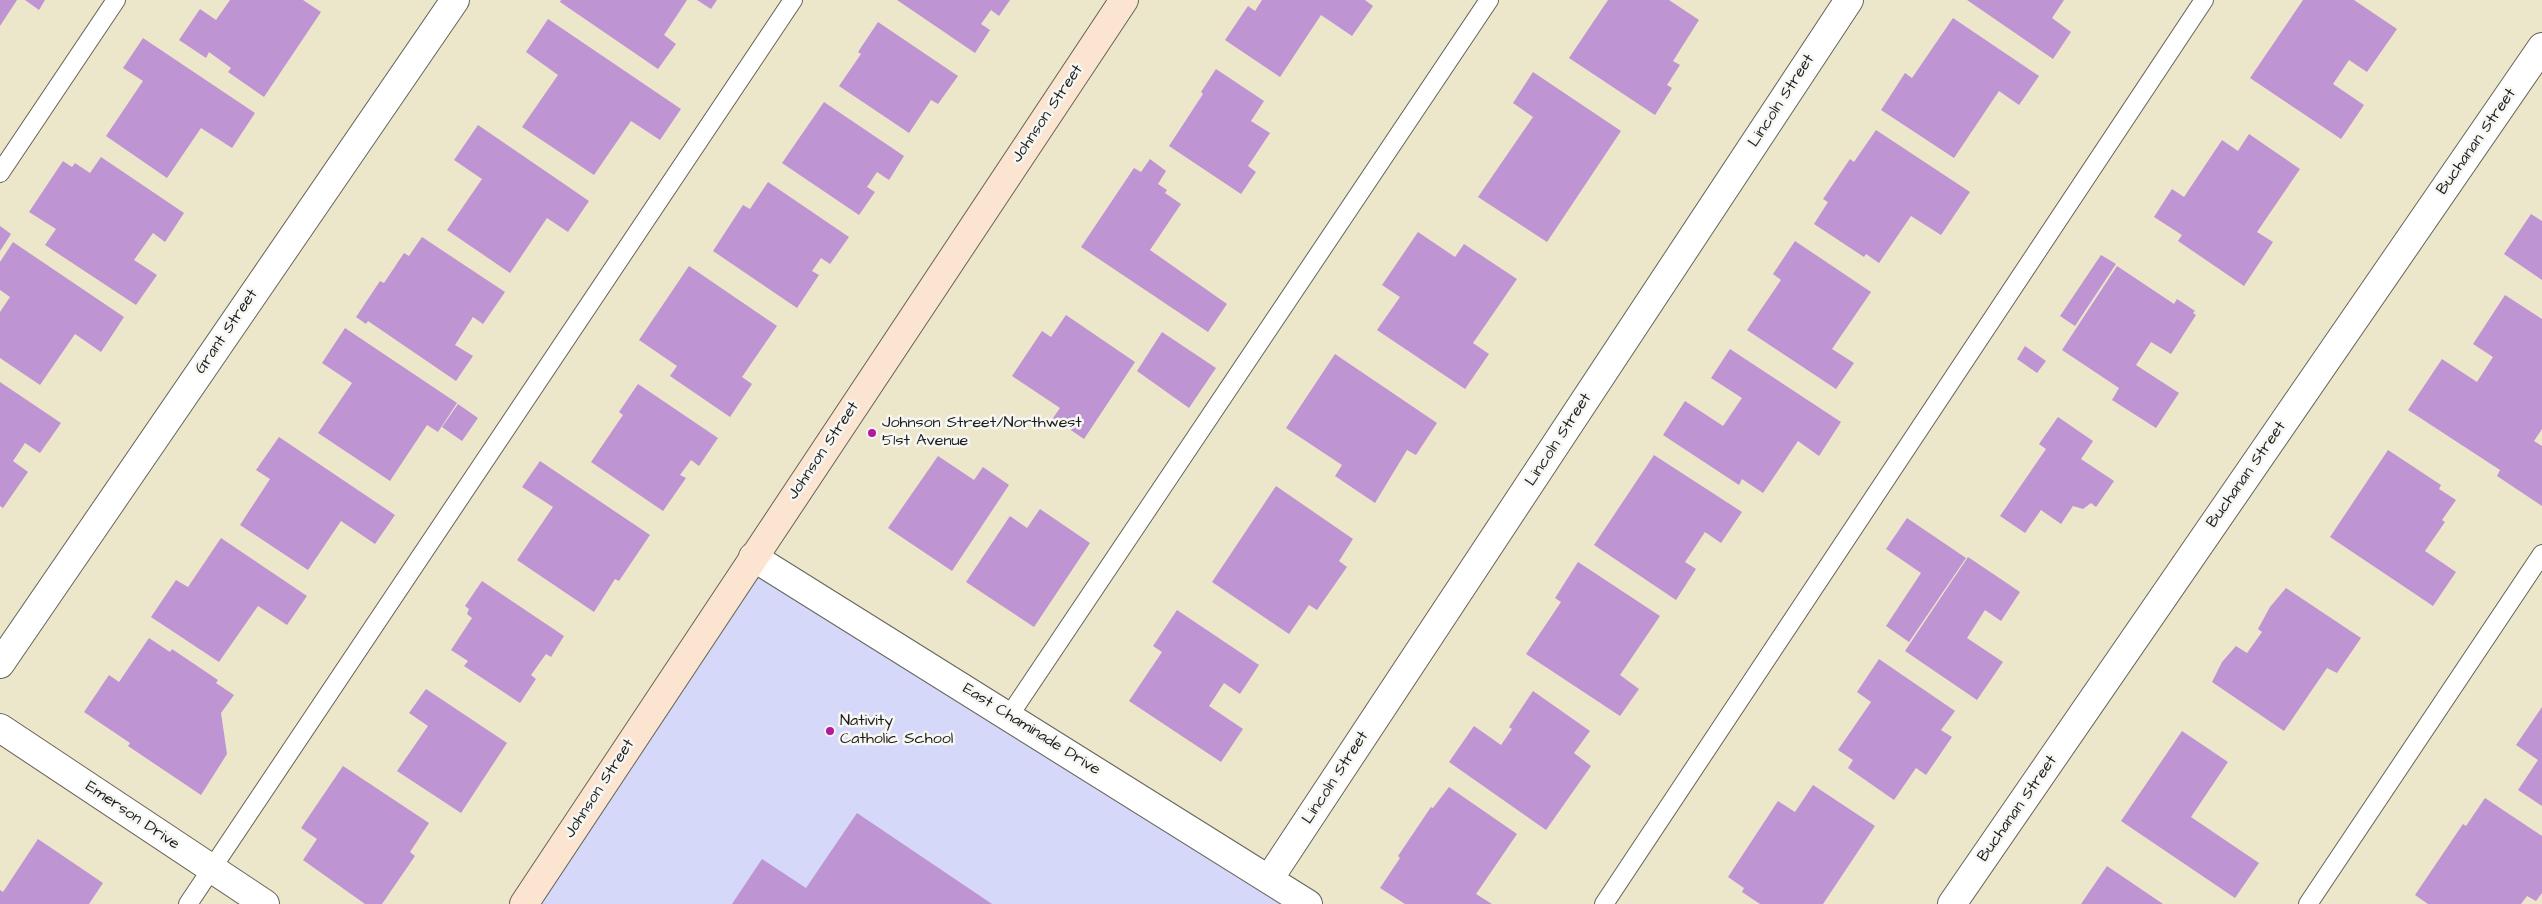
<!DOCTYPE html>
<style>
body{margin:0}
canvas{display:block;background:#ece6cb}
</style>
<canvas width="2542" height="904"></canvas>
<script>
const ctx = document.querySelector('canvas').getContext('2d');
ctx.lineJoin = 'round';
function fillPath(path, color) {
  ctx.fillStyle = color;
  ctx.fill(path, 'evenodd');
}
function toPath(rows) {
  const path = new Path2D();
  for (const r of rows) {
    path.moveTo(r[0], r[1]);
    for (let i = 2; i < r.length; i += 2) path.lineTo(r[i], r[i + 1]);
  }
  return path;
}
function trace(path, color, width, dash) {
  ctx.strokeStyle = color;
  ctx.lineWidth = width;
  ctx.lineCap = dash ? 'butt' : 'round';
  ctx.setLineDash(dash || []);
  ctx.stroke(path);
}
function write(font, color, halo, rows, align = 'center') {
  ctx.font = font + ' "Architects Daughter",sans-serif';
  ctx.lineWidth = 5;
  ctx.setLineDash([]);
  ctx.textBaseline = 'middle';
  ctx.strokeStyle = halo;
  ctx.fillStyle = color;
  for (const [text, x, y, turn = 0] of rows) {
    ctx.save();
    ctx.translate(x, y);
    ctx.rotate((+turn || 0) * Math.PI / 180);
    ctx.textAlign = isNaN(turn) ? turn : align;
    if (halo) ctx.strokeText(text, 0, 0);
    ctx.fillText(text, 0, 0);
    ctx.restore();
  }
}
fillPath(toPath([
 [753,557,1290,904,523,904]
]), '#d5d8f9');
fillPath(toPath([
 [0,0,17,0,0,26],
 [25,0,45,0,39,10],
 [230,0,303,0,321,12,264,97,228,72,231,68,209,52,206,58,179,40,200,9,216,20],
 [561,0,687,0,664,35,676,44,658,69,560,2],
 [697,0,717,0,711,9],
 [897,0,1010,0,999,16,991,10,981,24,990,30,975,53],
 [1262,0,1365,0,1373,6,1352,36,1321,15,1280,77,1225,40,1248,6,1255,11],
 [1608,0,1669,0,1699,20,1673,61,1680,65,1667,85,1672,88,1655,115,1569,58],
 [1967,0,2064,0,2052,18,2071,32,2053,59],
 [2303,0,2354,0,2397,29,2367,72,2349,60,2333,84,2364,105,2341,139,2250,78],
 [1953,18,2039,76,2019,105,1999,91,1954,158,1881,110,1905,73,1912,78],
 [548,19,681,109,660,140,631,121,594,175,522,127,558,75,526,52],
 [878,22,958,76,938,104,931,100,909,133,839,86,861,54,858,52],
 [143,38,255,113,232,148,201,128,167,178,106,136,143,81,123,68],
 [1216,69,1264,101,1251,121,1270,133,1248,166,1256,172,1241,194,1169,146,1203,94,1201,92],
 [1533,72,1621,131,1547,242,1478,197,1533,117,1513,103],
 [824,102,904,156,889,180,877,172,867,187,875,192,859,215,782,163],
 [478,125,589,201,568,232,547,218,510,273,447,230,482,179,454,160],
 [1876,130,1970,192,1941,235,1911,216,1879,263,1866,254,1864,257,1814,224,1828,202,1823,199,1850,159,1854,162],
 [2249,134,2300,169,2257,232,2273,242,2244,286,2178,241,2182,235,2154,217,2172,189,2184,197,2222,140,2238,151],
 [101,157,184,213,165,242,153,233,134,260,157,275,136,305,45,245,56,229,29,212,63,161,72,167,75,163,90,173],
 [1150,159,1166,171,1158,184,1167,190,1165,193,1181,204,1150,250,1227,304,1208,332,1081,247,1134,168,1141,172],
 [768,182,849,237,830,264,821,258,812,271,819,275,797,308,713,251,743,205,750,209],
 [2531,214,2542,221,2542,280,2504,254],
 [0,226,11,234,0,251],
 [1418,232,1455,257,1464,244,1517,279,1473,343,1489,354,1465,389,1377,330,1400,297,1382,285],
 [422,237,505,292,483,324,473,317,455,345,473,356,456,381,368,321,366,324,356,317,380,281,384,283,404,253,409,256],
 [1795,241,1871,292,1832,349,1854,363,1836,389,1747,330,1781,280,1773,274],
 [13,242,124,317,101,352,75,334,40,385,0,358,0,312,10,297,0,290,0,262],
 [2101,255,2116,264,2075,326,2060,316],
 [689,266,777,326,742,377,752,384,730,417,670,376,677,366,639,340],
 [2117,266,2174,304,2177,299,2195,311,2193,313,2196,315,2171,354,2151,342,2136,365,2179,393,2156,428,2112,400,2119,388,2062,350],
 [2505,295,2542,319,2542,429,2534,441,2542,446,2542,506,2497,476,2500,470,2408,410,2442,359,2477,382,2493,357,2473,344],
 [1066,315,1135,362,1084,439,1053,418,1060,408,1012,376,1042,331,1051,337],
 [345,328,457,403,438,432,427,425,390,481,318,433,352,383,322,363],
 [1162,332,1216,368,1189,408,1137,371],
 [2025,346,2046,361,2037,373,2017,359],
 [1730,349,1841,422,1819,456,1798,441,1763,493,1742,479,1739,485,1663,435,1685,401,1723,426,1742,398,1711,378],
 [1335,354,1437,423,1416,455,1407,450,1375,503,1335,476,1342,465,1286,428],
 [0,382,61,423,40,453,25,443,13,461,28,472,3,508,0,506],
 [638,384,718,438,699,466,691,460,680,475,686,478,663,511,591,462,623,415,619,412],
 [458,404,478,418,462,441,442,427],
 [2058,417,2093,441,2081,459,2114,481,2096,507,2091,503,2083,509,2073,506,2061,524,2041,510,2025,533,2000,516,2046,449,2039,444],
 [279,437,395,515,375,544,341,521,308,570,240,525,270,479,256,470],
 [2388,450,2441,485,2439,489,2456,500,2442,520,2445,522,2425,551,2456,572,2433,606,2330,537],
 [1654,455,1742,512,1721,543,1705,532,1685,562,1696,569,1676,600,1594,545],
 [938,456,974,480,983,467,1009,485,952,571,888,528],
 [540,461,650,535,619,581,615,579,594,612,517,560,553,507,522,487],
 [1276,486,1353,539,1339,561,1347,567,1317,610,1309,605,1289,634,1212,582],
 [1040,509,1090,543,1034,627,966,582,1010,516,1027,528],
 [1907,518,1966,558,1909,642,1886,626,1921,573,1886,549],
 [221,538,307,596,287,625,258,606,219,662,151,617,176,580,188,587],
 [1968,557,2020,592,2001,621,1985,610,1967,638,2003,662,1977,700,1905,651],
 [1578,562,1660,616,1620,675,1639,689,1620,716,1526,654,1561,602,1555,598],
 [482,581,564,636,551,657,546,654,531,675,536,679,520,703,464,666,468,661,451,650,472,618,467,614,469,609,465,606],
 [2286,588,2361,638,2337,673,2327,668,2284,731,2212,682,2222,662,2236,646,2247,653,2262,632,2258,629,2270,607],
 [1177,610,1259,665,1240,694,1224,683,1209,706,1243,729,1221,762,1129,701,1162,652,1153,646],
 [149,638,170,652,172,649,218,680,216,683,234,695,221,713,227,754,201,795,128,746,130,743,84,712,109,675,119,682],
 [1879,659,1955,711,1941,730,1952,737,1926,775,1916,768,1894,800,1848,768,1853,760,1838,750,1871,702,1857,692],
 [426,689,507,743,461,813,397,771,428,726,409,713],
 [1533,691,1590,731,1574,753,1591,766,1546,830,1449,762,1474,726,1501,745,1512,729,1509,727],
 [2542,707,2542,806,2518,790,2538,760,2516,745],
 [2182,731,2228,762,2191,817,2259,863,2235,898,2121,821],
 [343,766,429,823,410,852,415,856,382,904,365,904,303,860,317,839,301,828],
 [1813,785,1875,826,1823,904,1760,904,1742,892,1744,888,1728,877,1778,801,1795,812],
 [1449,787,1517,834,1476,894,1492,904,1405,904,1380,888,1400,858,1398,856,1431,807,1433,808],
 [2485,798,2542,836,2542,893,2536,901,2527,896,2521,904,2428,904,2415,895,2463,824,2466,826],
 [857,813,992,904,732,904,762,859,806,888],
 [38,839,103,883,89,904,0,904,0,890,3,892],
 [2107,866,2163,904,2081,904]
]), '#bf94d2');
const lane = toPath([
 [0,173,116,0],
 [1009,716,1489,0],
 [188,904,793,0],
 [1604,904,2204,0],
 [2308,904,2542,554]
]);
const street = toPath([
 [753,557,1308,904],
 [0,664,455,0],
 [0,728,265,904],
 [1269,879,1849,0],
 [1952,904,2542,47]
]);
const secondary = toPath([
 [524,904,1124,0]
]);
trace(lane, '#656359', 20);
trace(street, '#656359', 30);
trace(secondary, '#656359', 30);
trace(lane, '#fff', 18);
trace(street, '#fff', 28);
trace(secondary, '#fce5d0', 28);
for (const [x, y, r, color] of [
 [872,433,5,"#b5179e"],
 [830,731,5,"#b5179e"]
]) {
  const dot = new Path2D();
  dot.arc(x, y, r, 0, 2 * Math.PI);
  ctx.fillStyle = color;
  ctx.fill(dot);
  trace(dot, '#f6f6f2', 2);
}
write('16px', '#1c1c1c', '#f6f6f2', [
 ["Lincoln Street",1782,101,-57],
 ["Johnson Street",1048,114,-56],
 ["Buchanan Street",2477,142,-55],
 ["Grant Street",227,332,-56],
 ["Lincoln Street",1559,440,-57],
 ["Johnson Street",824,451,-56],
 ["Buchanan Street",2247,475,-55],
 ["East Chaminade Drive",1031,730,32],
 ["Lincoln Street",1336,778,-57],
 ["Johnson Street",600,789,-57],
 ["Buchanan Street",2018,809,-55],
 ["Emerson Drive",132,816,34]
]);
write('16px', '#1c1c1c', '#f6f6f2', [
 ["Johnson Street/Northwest",882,424],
 ["51st Avenue",882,442],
 ["Nativity",840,722],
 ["Catholic School",840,740]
], 'left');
</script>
